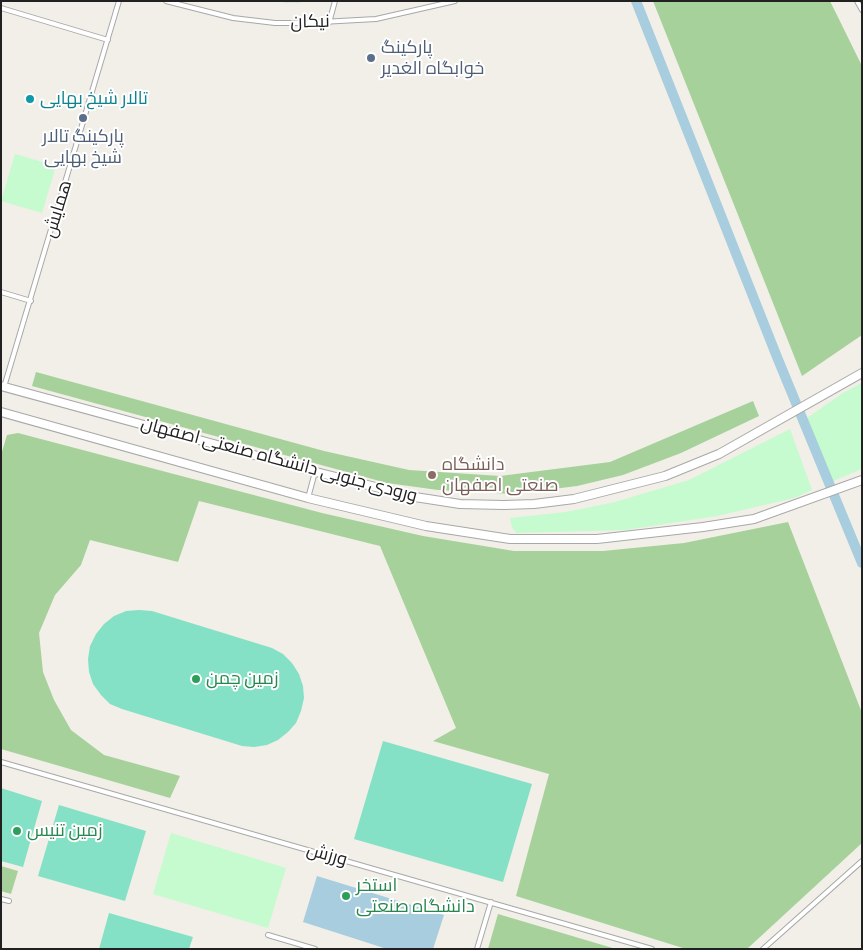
<!DOCTYPE html>
<meta charset="utf-8">
<style>
body{margin:0}
#map{position:relative;width:863px;height:950px;overflow:hidden;background:#f1efe7;font-family:Manrope,sans-serif}
canvas{display:block}
.frame{position:absolute;inset:0;border:2px solid #212121;pointer-events:none}
</style>
<div id="map">
<canvas width="863" height="950"></canvas>
<div class="frame"></div>
</div>
<script>
const ctx = document.querySelector('canvas').getContext('2d');
ctx.lineJoin = 'round';
function fillPath(path, color) {
  ctx.fillStyle = color;
  ctx.fill(path, 'evenodd');
}
function toPath(rows) {
  const path = new Path2D();
  for (const r of rows) {
    path.moveTo(r[0], r[1]);
    for (let i = 2; i < r.length; i += 2) path.lineTo(r[i], r[i + 1]);
  }
  return path;
}
function trace(path, color, width, dash) {
  ctx.strokeStyle = color;
  ctx.lineWidth = width;
  ctx.lineCap = dash ? 'butt' : 'round';
  ctx.setLineDash(dash || []);
  ctx.stroke(path);
}
function write(font, color, halo, rows, align = 'center') {
  ctx.font = font + ' Manrope,Cairo,sans-serif';
  ctx.lineWidth = 4;
  ctx.setLineDash([]);
  ctx.textBaseline = 'middle';
  ctx.strokeStyle = halo;
  ctx.fillStyle = color;
  for (const [text, x, y, turn = 0] of rows) {
    ctx.save();
    ctx.translate(x, y);
    ctx.rotate((+turn || 0) * Math.PI / 180);
    ctx.textAlign = isNaN(turn) ? turn : align;
    if (halo) ctx.strokeText(text, 0, 0);
    ctx.fillText(text, 0, 0);
    ctx.restore();
  }
}
fillPath(toPath([
 [653,1,830,1,862,66,862,335,802,376],
 [36,372,324,451,409,470,500,476,610,462,753,401,759,416,681,453,623,475,577,486,513,494,438,490,387,483,32,386],
 [18,433,322,513,423,536,514,551,603,551,684,543,788,522,862,713,862,843,747,949,686,949,516,896,549,774,433,741,456,728,380,546,199,501,178,562,90,540,81,565,55,595,39,633,43,672,54,700,71,730,104,755,180,776,170,798,1,749,1,455,7,435],
 [1,866,18,871,11,894,1,891],
 [498,914,616,949,488,949]
]), '#a6d19b');
fillPath(toPath([
 [15,154,56,166,42,213,1,201],
 [862,383,862,469,833,481,807,418,843,393],
 [790,429,812,490,794,498,717,516,625,530,516,533,512,527,510,518,566,512,615,502,689,480],
 [171,833,286,868,268,928,153,894]
]), '#c5fbce');
fillPath(toPath([
 [139,610,152,611,272,648,283,654,292,663,299,674,303,686,304,698,301,711,296,723,288,732,278,740,267,745,254,747,242,746,122,709,110,704,101,695,93,684,89,672,88,659,90,646,96,634,104,624,114,616,126,611],
 [383,741,532,784,503,882,354,839],
 [1,788,42,801,23,867,1,861],
 [59,805,146,831,125,901,38,876],
 [109,913,193,937,189,949,99,949]
]), '#84e1c6');
fillPath(toPath([
 [317,876,444,915,433,949,387,949,303,922]
]), '#a7cddf');
trace(toPath([
 [284,1,300,1]
]), '#a7cddf', 2.5);
trace(toPath([
 [636,1,777,357,862,563]
]), '#a7cddf', 10);
const lane = toPath([
 [166,1,233,18,275,23,303,23,376,19,455,1],
 [857,1,862,10],
 [1,8,108,40],
 [329,23,335,1],
 [1,292,31,301],
 [4,387,119,1],
 [308,498,315,472],
 [1,762,652,949],
 [1,899,9,901],
 [268,935,315,949],
 [477,949,491,902],
 [763,949,862,861]
]);
const street = toPath([
 [1,386,320,473,415,497,460,504,504,505,534,504,574,499,665,476,719,454,862,373],
 [1,412,308,498,426,526,510,539,597,539,703,527,754,519,862,480]
]);
trace(lane, '#a8a8a8', 6);
trace(street, '#a8a8a8', 10);
trace(lane, '#fff', 4);
trace(street, '#fff', 8);
for (const [x, y, r, color] of [
 [371,58,5,"#5c6f8a"],
 [30,99,5,"#0f9aa8"],
 [83,118,5,"#5c6f8a"],
 [432,475,5,"#8d6e63"],
 [196,679,5,"#2e9e5b"],
 [17,831,5,"#2e9e5b"],
 [346,896,5,"#2e9e5b"]
]) {
  const dot = new Path2D();
  dot.arc(x, y, r, 0, 2 * Math.PI);
  ctx.fillStyle = color;
  ctx.fill(dot);
  trace(dot, '#fff', 2);
}
write('18px', '#212121', '#fff', [
 ["نیکان",310,22,-1],
 ["همایش",58,209,-73],
 ["ورودی جنوبی دانشگاه صنعتی اصفهان",279,460,15],
 ["ورزش",327,855,16]
]);
write('18px', '#4e5e75', '#fff', [
 ["پارکینگ",381,48],
 ["خوابگاه الغدیر",381,69],
 ["پارکینگ تالار",83,137,"center"],
 ["شیخ بهایی",83,158,"center"]
], 'left');
write('18px', '#0d838f', '#fff', [
 ["تالار شیخ بهایی",40,99]
], 'left');
write('18px', '#785e54', '#fff', [
 ["دانشگاه",442,465],
 ["صنعتی اصفهان",442,486]
], 'left');
write('18px', '#27864d', '#fff', [
 ["زمین چمن",206,679],
 ["زمین تنیس",27,831],
 ["استخر",356,886],
 ["دانشگاه صنعتی",356,907]
], 'left');
</script>
